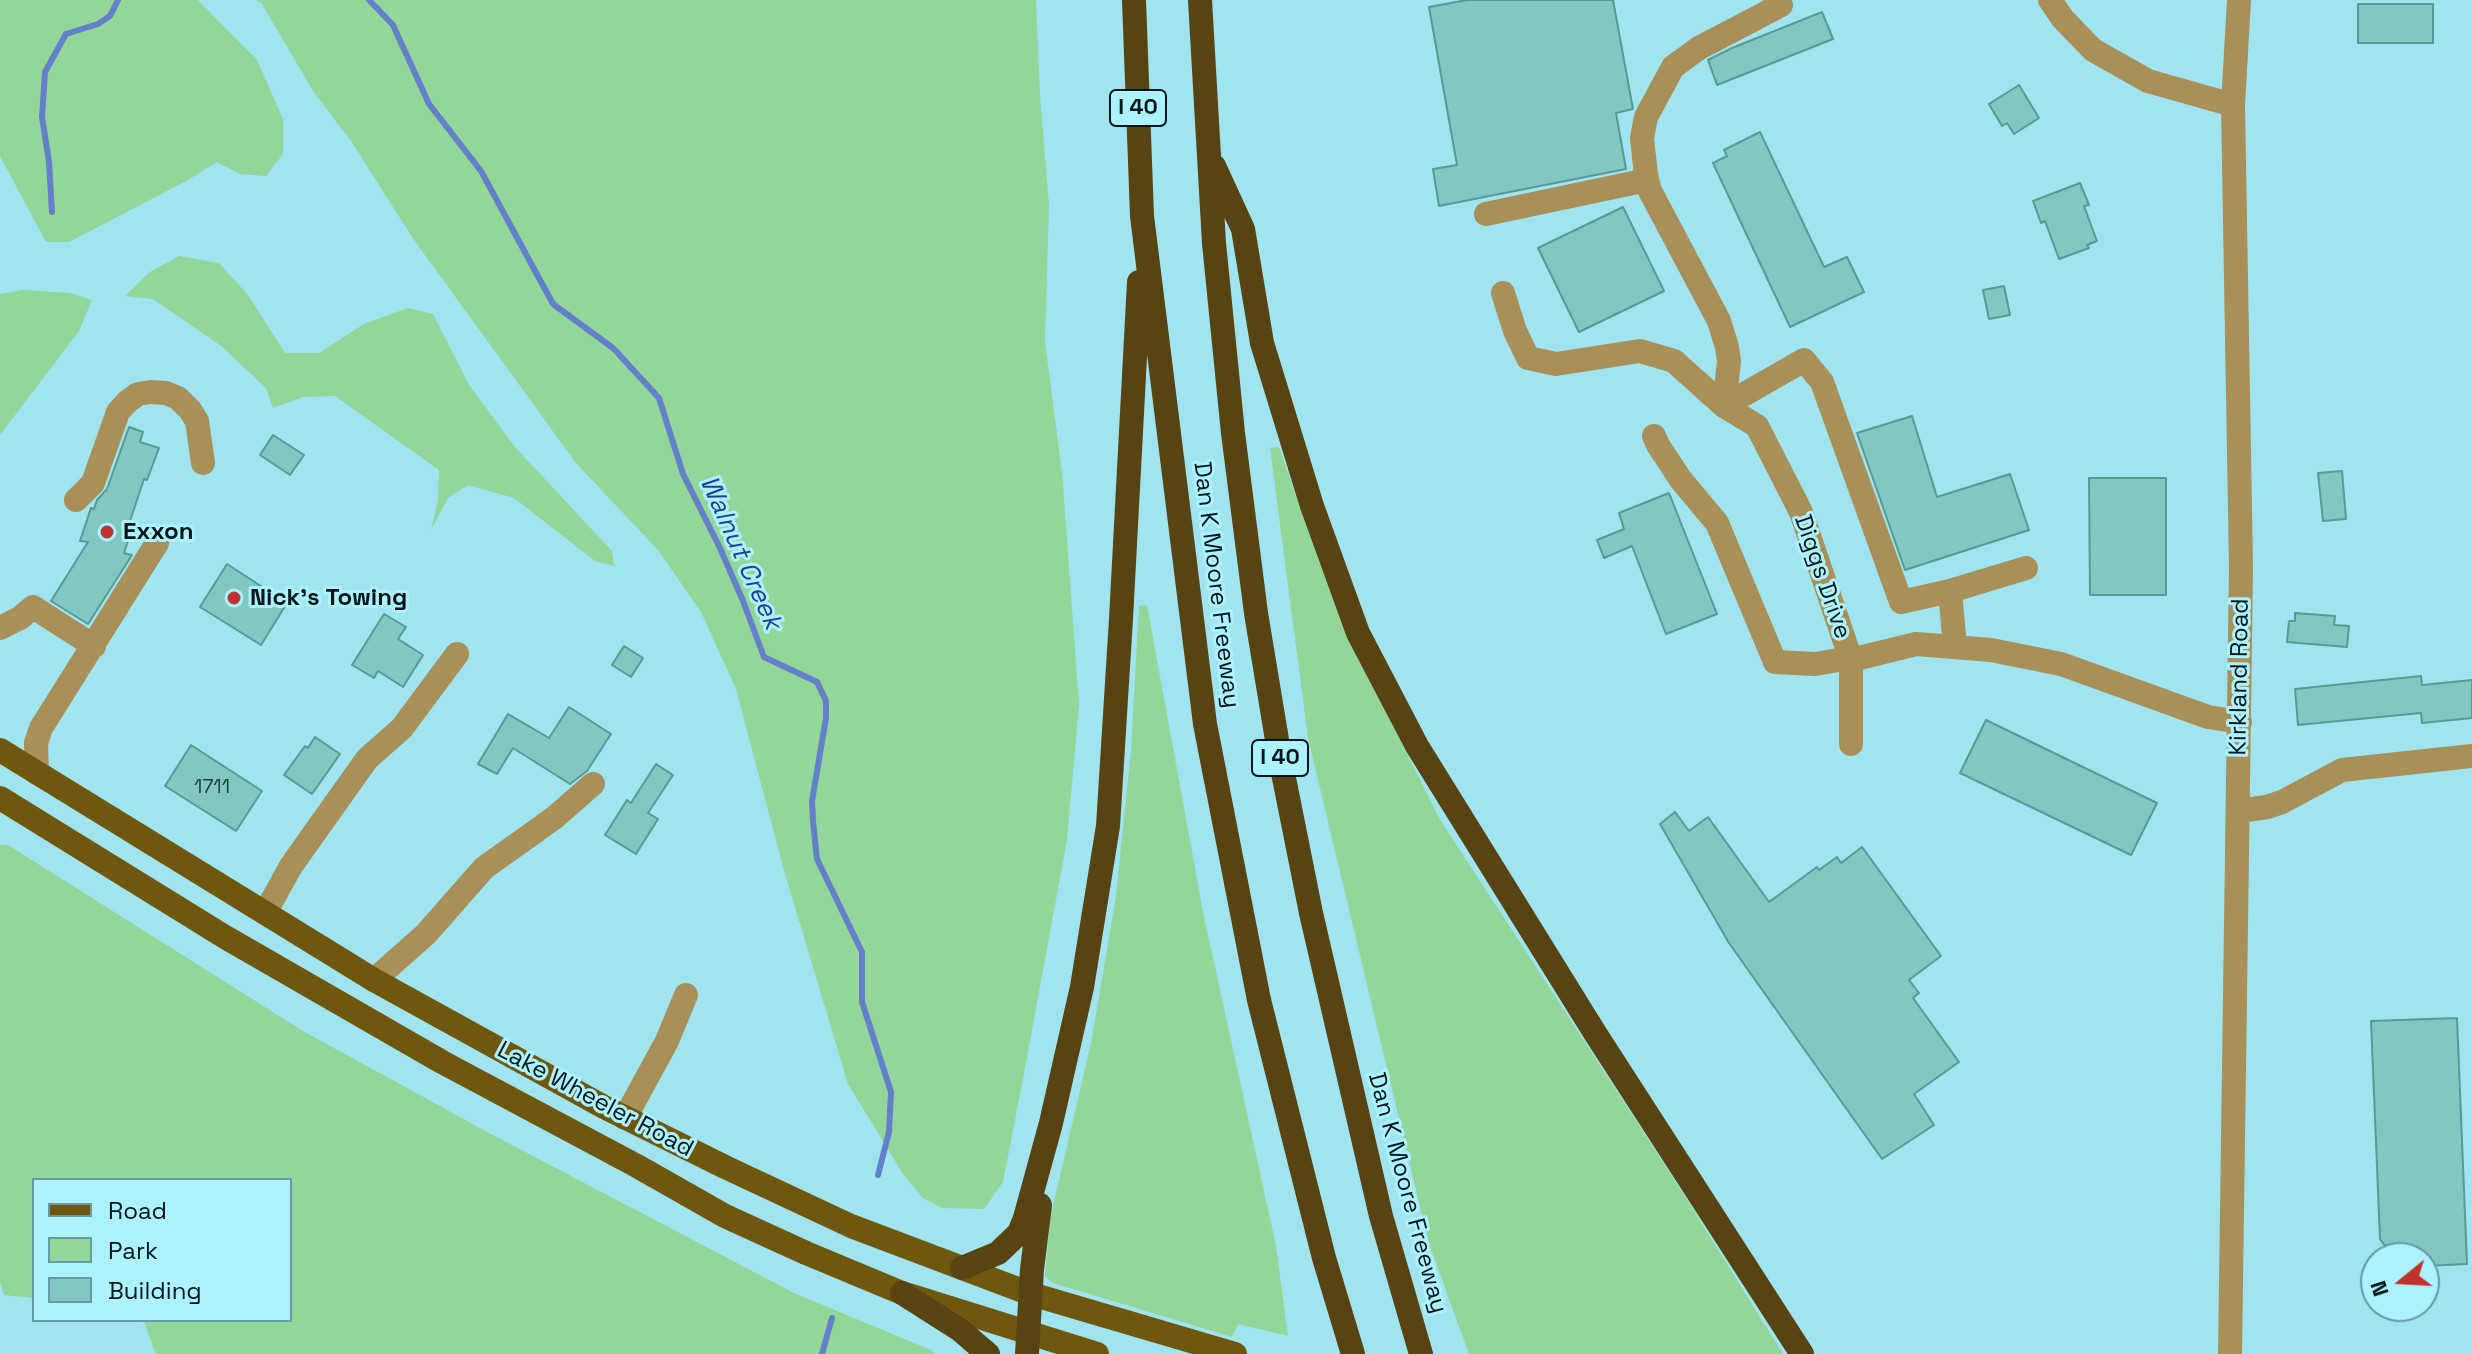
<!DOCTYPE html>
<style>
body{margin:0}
#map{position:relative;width:2472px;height:1354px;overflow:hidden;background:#9fe4ee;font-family:"Space Grotesk",sans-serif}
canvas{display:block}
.legend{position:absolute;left:32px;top:1178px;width:260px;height:144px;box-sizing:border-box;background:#acf2fc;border:2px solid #679aa2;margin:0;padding:10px 14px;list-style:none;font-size:24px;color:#00161a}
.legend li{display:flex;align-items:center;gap:16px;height:40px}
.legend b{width:40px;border:2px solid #679aa2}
.north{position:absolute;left:2360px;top:1242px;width:80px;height:80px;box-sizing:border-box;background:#acf2fc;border:2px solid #679aa2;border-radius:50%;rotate:252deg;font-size:22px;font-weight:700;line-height:32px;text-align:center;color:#00161a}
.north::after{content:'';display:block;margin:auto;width:28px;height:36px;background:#c0322d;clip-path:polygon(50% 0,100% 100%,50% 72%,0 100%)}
</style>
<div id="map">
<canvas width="2472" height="1354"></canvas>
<ul class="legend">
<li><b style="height:10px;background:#70570e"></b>Road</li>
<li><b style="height:22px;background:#92d69a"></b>Park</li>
<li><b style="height:22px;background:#82c7c0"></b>Building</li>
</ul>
<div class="north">N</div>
</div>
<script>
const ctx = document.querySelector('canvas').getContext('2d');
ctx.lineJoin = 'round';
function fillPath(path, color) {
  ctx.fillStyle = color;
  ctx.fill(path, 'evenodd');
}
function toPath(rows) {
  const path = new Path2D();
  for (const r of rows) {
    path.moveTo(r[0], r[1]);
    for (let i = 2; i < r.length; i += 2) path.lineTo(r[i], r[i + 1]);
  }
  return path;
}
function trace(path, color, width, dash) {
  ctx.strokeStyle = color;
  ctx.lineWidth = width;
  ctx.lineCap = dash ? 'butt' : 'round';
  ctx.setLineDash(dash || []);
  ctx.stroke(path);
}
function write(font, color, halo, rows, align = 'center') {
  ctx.font = font + ' "Space Grotesk",sans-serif';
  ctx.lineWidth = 6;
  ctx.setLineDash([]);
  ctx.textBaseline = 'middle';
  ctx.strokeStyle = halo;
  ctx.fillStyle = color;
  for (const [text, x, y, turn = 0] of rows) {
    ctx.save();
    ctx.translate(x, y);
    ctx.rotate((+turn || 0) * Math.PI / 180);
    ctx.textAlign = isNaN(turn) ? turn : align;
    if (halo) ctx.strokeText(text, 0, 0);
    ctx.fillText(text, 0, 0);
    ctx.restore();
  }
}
fillPath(toPath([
 [0,0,198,0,257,60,283,119,283,154,266,176,240,174,217,162,188,180,69,242,46,242,0,156],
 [256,0,1036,0,1040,95,1049,205,1045,342,1062,472,1079,704,1067,840,1023,1079,1003,1182,984,1209,942,1208,923,1198,903,1174,848,1084,783,867,736,689,701,612,658,550,576,463,414,240,351,141,313,91,262,4],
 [179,256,219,263,248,295,285,353,319,353,364,324,408,308,433,314,469,385,515,447,612,551,614,566,595,561,514,498,468,485,448,498,431,530,438,500,439,470,335,396,303,397,273,408,266,388,220,345,153,299,125,296,150,272],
 [22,290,70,293,92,300,79,331,0,435,0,294],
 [1279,447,1313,545,1351,641,1439,818,1674,1179,1783,1354,1469,1354,1429,1244,1308,738,1270,448],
 [1147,605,1203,912,1276,1246,1288,1336,1238,1324,1232,1337,1053,1283,1045,1276,1050,1219,1091,1043,1116,896,1131,750,1139,606],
 [0,845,8,845,303,1031,489,1133,794,1293,931,1350,935,1354,156,1354,143,1320,290,1320,290,1180,34,1180,34,1298,4,1295,0,1282]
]), '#92d69a');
trace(toPath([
 [369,0,393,25,429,104,481,171,553,304,613,348,659,398,683,474,720,548,743,601,764,657,817,682,826,701,826,718,812,801,813,821,817,859,862,952,862,1002,891,1092,889,1132,878,1175],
 [52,212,49,162,42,117,45,72,66,34,98,24,110,16,118,0],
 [822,1354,832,1318]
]), '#6480ca', 6);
const building = toPath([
 [1467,0,1613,0,1633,109,1616,113,1626,169,1439,206,1433,169,1457,165,1429,7,1467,0],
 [2358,4,2433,4,2433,43,2358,43,2358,4],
 [1822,12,1833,39,1717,85,1708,60,1732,48,1822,12],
 [2019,85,2039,118,2014,134,2007,123,2002,126,1989,104,2019,85],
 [1760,132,1824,267,1847,257,1864,292,1790,327,1713,163,1727,156,1724,150,1760,132],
 [2080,183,2089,205,2084,206,2097,241,2087,245,2089,248,2059,259,2045,221,2041,223,2033,201,2080,183],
 [1623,207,1664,291,1579,332,1538,248,1623,207],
 [2004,286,2010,315,1989,319,1983,290,2004,286],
 [1912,416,1937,497,2010,474,2029,530,1905,570,1857,433,1912,416],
 [129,427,143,432,140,442,159,448,147,480,144,479,130,521,134,523,124,553,132,555,88,624,51,601,88,542,80,541,91,508,94,509,97,500,107,489,129,427],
 [273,435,304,455,290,475,260,455,273,435],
 [2342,471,2346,519,2323,521,2318,473,2342,471],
 [2089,478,2166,478,2166,595,2090,595,2089,478],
 [1669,493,1717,614,1666,634,1632,546,1604,558,1597,540,1624,529,1619,513,1669,493],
 [227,564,287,603,261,645,200,607,227,564],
 [2295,613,2335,616,2334,625,2349,626,2347,647,2287,642,2289,621,2295,621,2295,613],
 [384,614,406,627,398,639,423,655,403,687,378,671,374,678,352,665,384,614],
 [624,646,643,658,631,677,612,665,624,646],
 [2421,676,2422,685,2472,680,2472,718,2422,723,2421,713,2298,725,2295,689,2421,676],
 [569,707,611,734,587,771,570,784,513,748,497,774,478,764,508,714,549,738,569,707],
 [1986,720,2157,803,2131,855,1960,773,1986,720],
 [315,737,340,754,312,794,284,775,305,746,308,748,315,737],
 [191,745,262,791,236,831,165,786,191,745],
 [656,764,673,775,648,813,658,819,636,854,605,835,627,800,631,803,656,764],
 [1675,812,1689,831,1708,817,1769,902,1817,867,1819,870,1837,857,1841,863,1862,847,1941,956,1909,980,1919,993,1913,998,1959,1062,1914,1094,1934,1125,1882,1159,1729,943,1660,824,1675,812],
 [2457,1018,2467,1264,2424,1266,2424,1258,2394,1258,2380,1239,2371,1021,2457,1018]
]);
fillPath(building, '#82c7c0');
trace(building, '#579b94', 2);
trace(toPath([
 [2050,0,2063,19,2093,50,2148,81,2233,105],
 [1486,214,1647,180],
 [1503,293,1515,331,1528,358,1556,364,1640,351,1674,361,1724,406,1757,426,1801,512,1851,660,1916,644,1991,650,2061,664,2208,717,2240,722],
 [1724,406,1729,361,1727,347,1719,321,1650,191,1646,175,1642,138,1646,117,1673,67,1699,48,1781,5],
 [1724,406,1804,360,1822,382,1901,602,1950,591],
 [1654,436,1658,445,1681,480,1717,523,1775,662,1815,664,1850,658],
 [76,500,93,483,118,412,127,402,138,394,151,392,166,393,178,398,190,410,197,421,203,463],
 [0,628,20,618,33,607,94,646],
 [1955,647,1950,591,2026,568],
 [1851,660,1851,744],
 [37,773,36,743,41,728,157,543],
 [2239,811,2267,807,2282,802,2342,770,2472,756],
 [265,913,291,866,367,759,402,728,457,654],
 [374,980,426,934,484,868,554,818,593,784],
 [625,1118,667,1041,686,995],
 [2230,1354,2241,567,2233,105,2239,0]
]), '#a89058', 24);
trace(toPath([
 [0,750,374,980,604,1107,725,1167,851,1226,1031,1294,1235,1354],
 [0,798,225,937,442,1062,637,1166,725,1216,806,1253,902,1293,1097,1354]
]), '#70570e', 24);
trace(toPath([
 [1134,0,1142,216,1205,724,1259,1000,1324,1258,1353,1354],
 [1200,0,1214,243,1233,433,1256,613,1280,758,1311,913,1381,1216,1421,1354],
 [1214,166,1243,229,1262,343,1312,506,1358,633,1417,746,1595,1033,1802,1354],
 [962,1268,998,1253,1019,1233,1025,1218,1051,1123,1082,987,1108,826,1121,619,1139,282],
 [902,1293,960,1330,988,1354],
 [1027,1354,1032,1269,1040,1205]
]), '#584412', 24);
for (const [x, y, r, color] of [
 [107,532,8,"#c0322d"],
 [234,598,8,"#c0322d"]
]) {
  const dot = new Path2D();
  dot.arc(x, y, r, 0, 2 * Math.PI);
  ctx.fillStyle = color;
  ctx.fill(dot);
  trace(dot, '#acf2fc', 3);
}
write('20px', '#204244', null, [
 ["1711",212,788]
]);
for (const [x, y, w] of [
 [1138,108,56],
 [1280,758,56]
]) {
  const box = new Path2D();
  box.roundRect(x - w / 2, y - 18, w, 36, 6);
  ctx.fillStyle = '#acf2fc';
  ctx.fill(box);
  trace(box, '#00161a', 2);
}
write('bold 22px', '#00161a', null, [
 ["I 40",1138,108],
 ["I 40",1280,758]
]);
write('bold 24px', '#00161a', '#acf2fc', [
 ["Exxon",123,532],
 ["Nick's Towing",250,598]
], 'left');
write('24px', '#00161a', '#acf2fc', [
 ["Diggs Drive",1822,577,71],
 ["Dan K Moore Freeway",1216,585,83],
 ["Kirkland Road",2240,677,-89],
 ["Lake Wheeler Road",595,1100,28],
 ["Dan K Moore Freeway",1407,1193,75]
]);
write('italic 26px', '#243d95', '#acf2fc', [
 ["Walnut Creek",740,553,66]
]);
</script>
